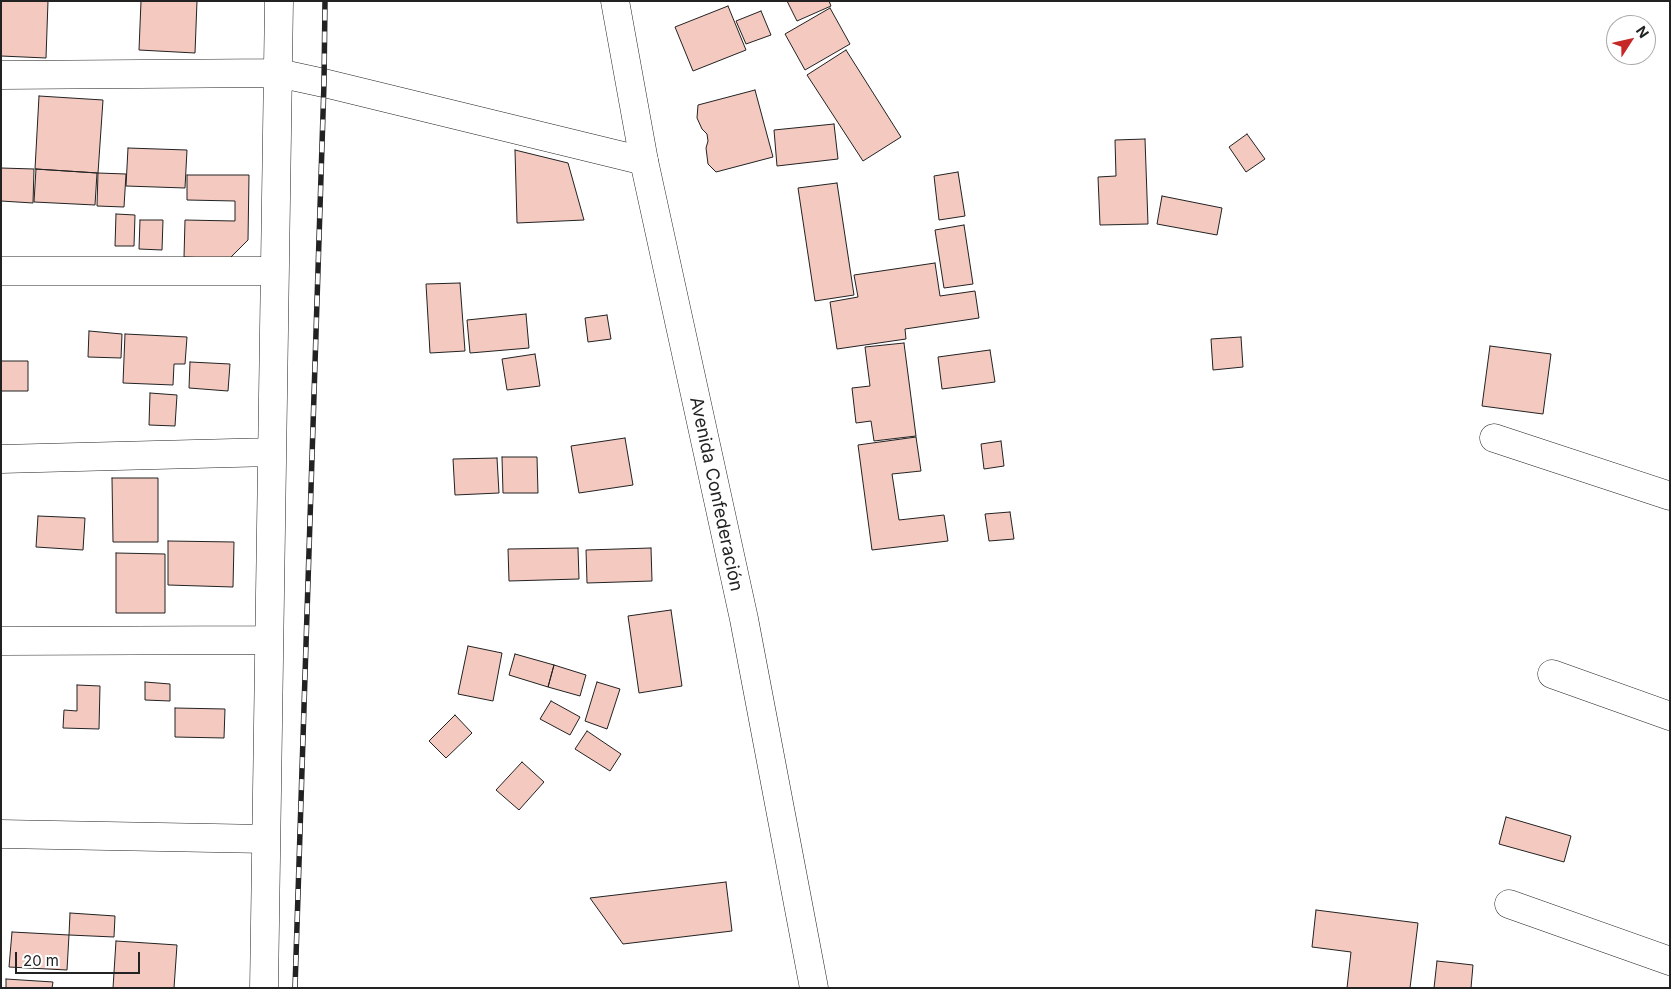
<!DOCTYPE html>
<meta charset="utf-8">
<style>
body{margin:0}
#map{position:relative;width:1671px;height:989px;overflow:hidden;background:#fff;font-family:Inter,sans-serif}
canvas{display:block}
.frame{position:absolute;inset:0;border:2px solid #222;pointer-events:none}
.north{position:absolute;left:1606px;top:15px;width:50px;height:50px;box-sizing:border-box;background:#fff;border:1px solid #a7a7a7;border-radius:50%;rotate:55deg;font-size:14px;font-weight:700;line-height:20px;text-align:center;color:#222}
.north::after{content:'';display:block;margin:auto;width:18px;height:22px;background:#c62828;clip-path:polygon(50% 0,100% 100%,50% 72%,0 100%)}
.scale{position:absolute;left:15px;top:952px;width:125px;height:22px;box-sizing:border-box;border:2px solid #222;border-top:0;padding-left:6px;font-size:15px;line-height:18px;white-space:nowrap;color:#222;-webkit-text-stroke:4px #fff;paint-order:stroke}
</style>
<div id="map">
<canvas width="1671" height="989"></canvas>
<div class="frame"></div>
<div class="north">N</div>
<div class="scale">20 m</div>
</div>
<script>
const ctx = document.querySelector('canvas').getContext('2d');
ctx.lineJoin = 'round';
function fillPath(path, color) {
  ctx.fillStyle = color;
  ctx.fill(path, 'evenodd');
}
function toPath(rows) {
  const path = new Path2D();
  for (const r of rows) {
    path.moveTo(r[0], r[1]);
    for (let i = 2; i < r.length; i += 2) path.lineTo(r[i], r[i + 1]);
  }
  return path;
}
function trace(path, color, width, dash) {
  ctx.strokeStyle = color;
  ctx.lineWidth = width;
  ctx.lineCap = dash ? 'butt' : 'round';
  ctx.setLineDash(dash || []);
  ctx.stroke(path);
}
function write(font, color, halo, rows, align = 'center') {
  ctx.font = font + ' Inter,sans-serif';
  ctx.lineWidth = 4;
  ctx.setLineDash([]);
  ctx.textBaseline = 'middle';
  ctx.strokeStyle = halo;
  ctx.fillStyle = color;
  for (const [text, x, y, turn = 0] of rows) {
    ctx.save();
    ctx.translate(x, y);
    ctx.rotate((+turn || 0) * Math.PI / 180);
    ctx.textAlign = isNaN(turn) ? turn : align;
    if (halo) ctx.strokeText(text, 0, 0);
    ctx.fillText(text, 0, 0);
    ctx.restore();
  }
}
const building = toPath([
 [1,1,48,1,46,58,1,56,1,1],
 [141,1,197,1,195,53,139,50,141,1],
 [787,1,829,1,831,6,797,21,787,1],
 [728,6,746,50,693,71,675,27,728,6],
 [830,8,850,44,805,70,785,34,830,8],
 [761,11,771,35,746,44,736,21,761,11],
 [846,50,901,137,863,161,807,75,846,50],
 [755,90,773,157,716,172,708,164,706,148,708,141,707,134,702,129,697,118,698,105,755,90],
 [39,96,103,100,98,173,35,169,39,96],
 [834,124,838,159,777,166,774,130,834,124],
 [1247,134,1265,159,1246,172,1229,147,1247,134],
 [1145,139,1148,224,1100,225,1098,177,1116,176,1115,140,1145,139],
 [128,148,187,150,185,188,126,186,128,148],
 [515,150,568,163,584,220,517,223,515,150],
 [1,168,34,169,33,203,1,201,1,168],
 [36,169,97,173,95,205,34,202,36,169],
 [958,172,965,216,939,220,934,176,958,172],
 [98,173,126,174,124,207,97,206,98,173],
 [187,175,249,175,248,240,229,259,184,257,185,220,235,221,235,201,187,200,187,175],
 [837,183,854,295,815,301,798,188,837,183],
 [1162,196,1222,208,1217,235,1157,224,1162,196],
 [116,214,135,215,134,246,115,246,116,214],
 [140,220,163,220,162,250,139,249,140,220],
 [964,225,973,284,944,288,935,230,964,225],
 [935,263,940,296,975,291,979,318,905,329,906,339,837,349,830,302,858,297,854,275,935,263],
 [460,283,465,351,430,353,426,284,460,283],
 [526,314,529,348,470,353,467,320,526,314],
 [607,315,611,339,588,342,585,318,607,315],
 [89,331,122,334,121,358,88,357,89,331],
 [125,334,187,337,185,364,174,364,173,385,123,383,125,334],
 [1241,337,1243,367,1213,370,1211,339,1241,337],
 [904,343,916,436,874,441,871,421,856,423,852,388,870,386,865,347,904,343],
 [1490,346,1551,354,1543,414,1482,406,1490,346],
 [990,350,995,382,942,389,938,357,990,350],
 [535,354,540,386,507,390,502,359,535,354],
 [1,361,28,361,28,391,1,391,1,361],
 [190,362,230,364,228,391,189,388,190,362],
 [150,393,177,395,175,426,149,425,150,393],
 [916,437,921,471,892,474,899,520,944,515,948,541,872,550,858,445,916,437],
 [625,438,633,485,579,493,571,446,625,438],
 [1001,441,1004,466,984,469,981,444,1001,441],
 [502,457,537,457,538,493,503,493,502,457],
 [497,458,499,493,455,495,453,459,497,458],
 [112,478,158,478,158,542,113,542,112,478],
 [1010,512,1014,539,989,541,985,514,1010,512],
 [38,516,85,518,83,550,36,547,38,516],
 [168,541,234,542,233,587,168,585,168,541],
 [578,548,579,579,509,581,508,549,578,548],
 [651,548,652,581,587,583,586,550,651,548],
 [116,553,165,554,165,613,116,613,116,553],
 [671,610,682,686,639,693,628,616,671,610],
 [468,646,502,653,493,701,458,694,468,646],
 [515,654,554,665,548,687,509,675,515,654],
 [554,665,586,675,580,696,548,687,554,665],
 [145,682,170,684,170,701,145,700,145,682],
 [597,682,620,689,607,729,585,721,597,682],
 [77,685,100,686,99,729,63,728,64,710,77,711,77,685],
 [551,701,580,717,570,735,540,719,551,701],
 [175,708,225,709,224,738,175,737,175,708],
 [455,715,472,733,446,758,429,741,455,715],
 [587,731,621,754,610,771,575,749,587,731],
 [522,762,544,782,519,810,496,790,522,762],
 [1506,817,1571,836,1564,862,1499,844,1506,817],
 [726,882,732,931,623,944,590,898,726,882],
 [1316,910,1418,923,1410,988,1347,988,1351,952,1312,947,1316,910],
 [70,913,115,916,114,937,69,935,70,913],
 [12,932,69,935,67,970,9,967,12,932],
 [116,941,177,945,174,988,113,988,116,941],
 [1437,961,1473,965,1471,988,1434,988,1437,961],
 [6,979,53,982,52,988,6,988,6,979]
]);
fillPath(building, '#f3c9c0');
trace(building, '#222', 1);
const minor = toPath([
 [1,75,278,73,324,83,644,161],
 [1,271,274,271],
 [1494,438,1670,496],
 [1,459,272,452],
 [1,641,269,640],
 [1552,674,1670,716],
 [1,834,266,839],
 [1509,904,1670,961],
 [264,988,279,1]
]);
const highway = toPath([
 [615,1,644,161,744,619,814,988]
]);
trace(minor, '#222', 29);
trace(highway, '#222', 29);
trace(minor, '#fff', 28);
trace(highway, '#fff', 28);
const rail = toPath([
 [295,988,324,83,325,1]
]);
trace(rail, '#222', 5.5);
trace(rail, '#fff', 4, [11]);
write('18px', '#222', '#fff', [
 ["Avenida Confederación",716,494,78]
]);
</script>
